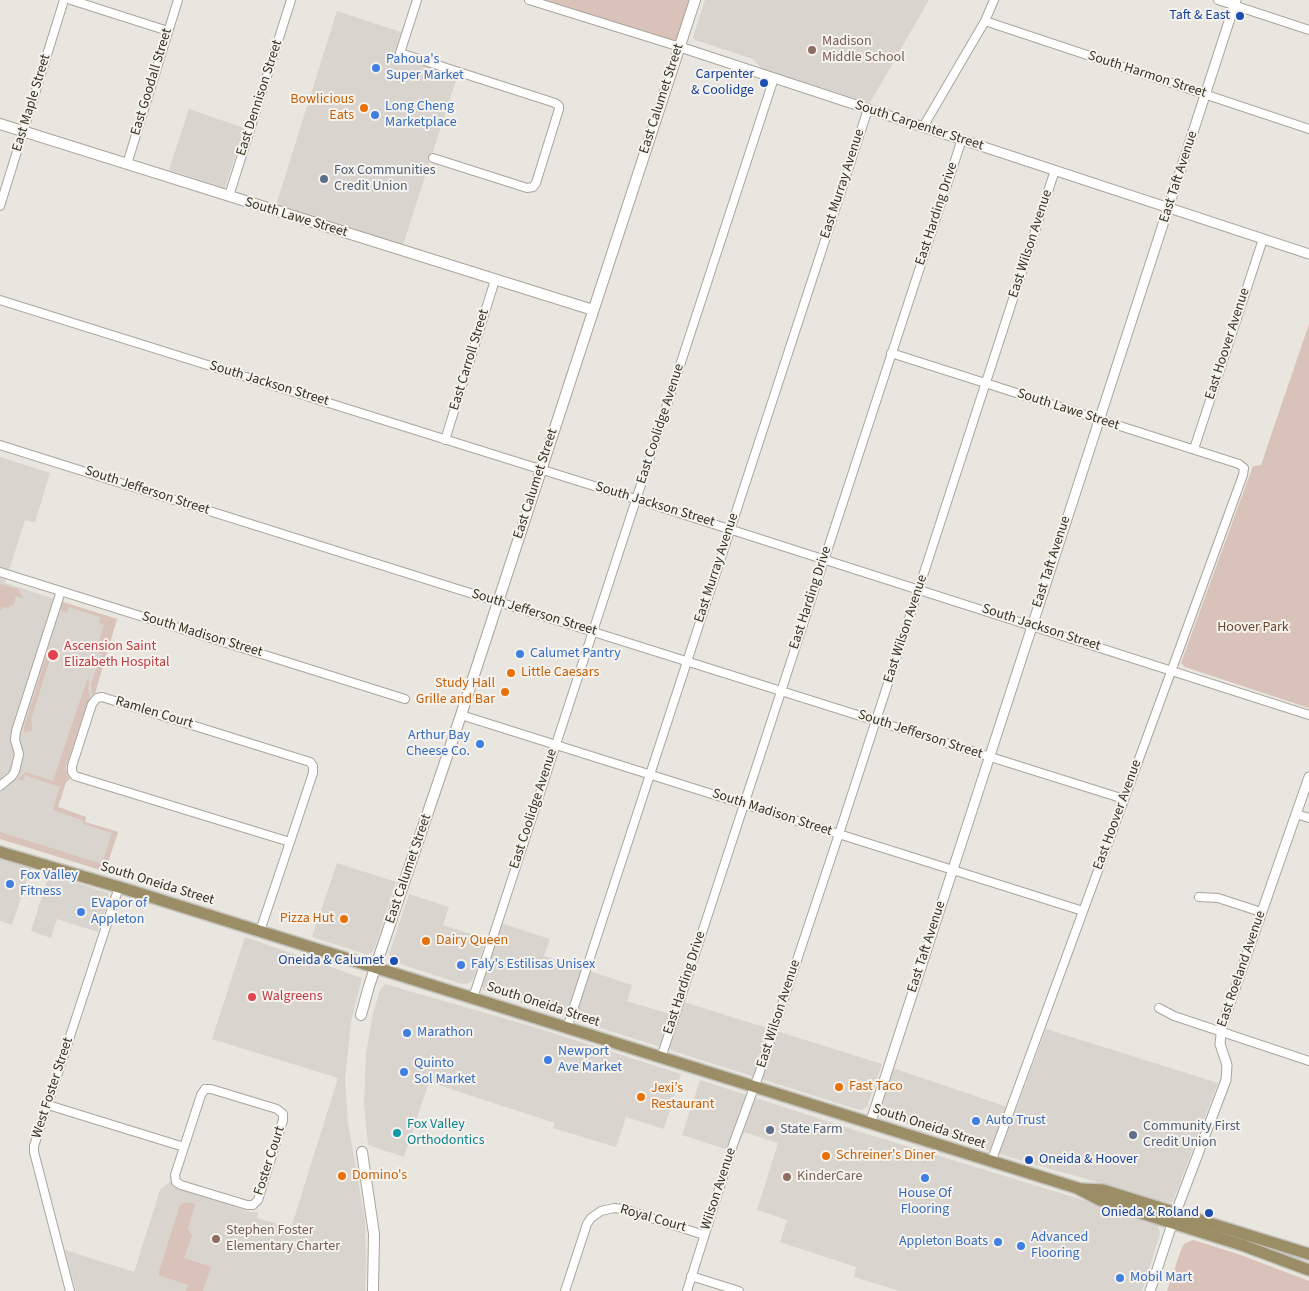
<!DOCTYPE html>
<meta charset="utf-8">
<style>
body{margin:0}
canvas{display:block;background:#e9e5df}
</style>
<canvas width="1309" height="1291"></canvas>
<script>
const ctx = document.querySelector('canvas').getContext('2d');
ctx.lineJoin = 'round';
function fillPath(path, color) {
  ctx.fillStyle = color;
  ctx.fill(path, 'evenodd');
}
function toPath(rows) {
  const path = new Path2D();
  for (const r of rows) {
    path.moveTo(r[0], r[1]);
    for (let i = 2; i < r.length; i += 2) path.lineTo(r[i], r[i + 1]);
  }
  return path;
}
function trace(path, color, width, dash) {
  ctx.strokeStyle = color;
  ctx.lineWidth = width;
  ctx.lineCap = dash ? 'butt' : 'round';
  ctx.setLineDash(dash || []);
  ctx.stroke(path);
}
function write(font, color, halo, rows, align = 'center') {
  ctx.font = font + ' "Source Sans 3",sans-serif';
  ctx.lineWidth = 4;
  ctx.setLineDash([]);
  ctx.textBaseline = 'middle';
  ctx.strokeStyle = halo;
  ctx.fillStyle = color;
  for (const [text, x, y, turn = 0] of rows) {
    ctx.save();
    ctx.translate(x, y);
    ctx.rotate((+turn || 0) * Math.PI / 180);
    ctx.textAlign = isNaN(turn) ? turn : align;
    if (halo) ctx.strokeText(text, 0, 0);
    ctx.fillText(text, 0, 0);
    ctx.restore();
  }
}
fillPath(toPath([
 [705,0,929,0,870,103,763,70,753,59,695,40,693,37],
 [337,11,401,32,394,56,457,77,403,245,276,205],
 [189,109,244,128,225,188,169,170],
 [0,457,50,473,35,522,25,520,5,583,117,619,95,693,88,699,66,767,67,775,70,779,66,782,58,807,86,817,85,822,118,832,105,872,0,838],
 [0,858,31,868,12,925,0,921],
 [337,863,396,882,376,944,373,951,368,955,312,937],
 [49,874,108,893,109,898,98,932,57,919,51,938,31,931],
 [409,894,449,907,443,925,486,939,474,977,470,983,462,984,391,961,389,954],
 [501,923,550,939,544,956,632,985,627,1001,679,1017,684,1002,882,1064,867,1107,861,1110,837,1103,487,992,483,990,482,984],
 [245,937,362,978,351,1022,345,1080,348,1123,365,1220,366,1271,365,1291,76,1291,65,1250,134,1272,160,1190,171,1181,175,1187,250,1212,258,1212,257,1218,291,1228,338,1078,212,1039],
 [385,984,537,1028,681,1074,664,1129,626,1117,616,1147,553,1128,555,1123,429,1082,404,1157,368,1145,364,1104,366,1054,373,1013,380,990],
 [1046,1029,1218,1083,1173,1201,1170,1203,1013,1158,890,1119,881,1115,882,1102,893,1068,1016,1110],
 [700,1080,867,1134,1152,1221,1158,1226,1160,1234,1142,1291,900,1291,854,1277,856,1267,780,1242,787,1220,757,1210,778,1143,744,1132,735,1152,682,1135]
]), '#d9d4ce');
fillPath(toPath([
 [529,0,695,0,680,47],
 [1309,324,1309,708,1185,667,1181,663,1253,466,1261,465],
 [0,584,18,589,24,599,16,596,13,606,10,605,9,608,4,607,0,610],
 [62,602,117,619,95,693,92,694,91,684,102,654,96,651,104,625,99,623,100,617,69,607,67,612,62,611,60,607],
 [49,648,53,649,31,719,32,730,24,733,24,728],
 [87,680,89,681,88,689,90,696,66,767,67,775,70,779,66,782,58,807,86,817,85,822,118,832,105,871,0,839,0,832,102,864,112,833,84,824,82,820,53,810,60,787,25,775,23,781,18,779,26,772,53,781],
 [186,1202,195,1204,188,1229,192,1235,184,1258,211,1267,203,1291,186,1291,188,1285,158,1275,180,1205],
 [1193,1240,1238,1254,1309,1281,1309,1291,1167,1291,1181,1250,1184,1244]
]), '#d9c2b9');
const minor = toPath([
 [71,0,168,31],
 [417,0,400,53,555,103,559,106,559,109,536,183,533,187,527,188,433,158],
 [529,0,680,47],
 [1218,0,1309,30],
 [985,21,1309,129],
 [923,127,985,21,994,0],
 [127,164,178,0],
 [229,196,291,0],
 [0,206,64,0],
 [0,300,626,496,1309,715],
 [891,353,1239,464,1244,468,1243,475,1172,669,991,1162],
 [445,440,495,280],
 [0,445,1124,799],
 [1194,449,1263,239],
 [0,572,405,699],
 [102,697,310,762,313,766,313,773,290,842,75,776,72,772,72,766,92,704,97,698,102,697],
 [461,715,1083,911],
 [0,786,12,776,15,771,19,754,15,740,16,731,61,591],
 [1296,814,1309,818],
 [1199,897,1218,898,1261,912],
 [260,931,290,842],
 [473,998,774,78],
 [1159,1008,1174,1016,1309,1061],
 [567,1028,868,109],
 [661,1058,962,139],
 [205,1089,211,1089,277,1109,283,1114,283,1120,258,1200,253,1205,247,1205,181,1185,176,1182,175,1175,201,1095,205,1089],
 [48,1105,184,1147],
 [691,1276,739,1291],
 [70,1291,34,1152,34,1146,119,887],
 [565,1291,587,1224,591,1218,601,1211,614,1208,623,1209,704,1235],
 [687,1291,734,1142,759,1074,839,834,1055,170]
]);
const tertiary = toPath([
 [680,47,1309,254],
 [870,1124,1236,0],
 [1150,1291,1176,1212,1226,1080,1227,1065,1220,1044,1222,1026,1309,777]
]);
const secondary = toPath([
 [0,124,593,310],
 [361,1015,369,986,461,715,695,0],
 [362,1152,374,1234,373,1291]
]);
const primary = toPath([
 [0,852,132,891,1077,1188,1100,1200,1242,1245,1309,1270],
 [1081,1189,1103,1190,1309,1254]
]);
trace(minor, '#a9a59b', 10);
trace(tertiary, '#a9a59b', 11);
trace(secondary, '#aba496', 12);
trace(primary, '#c3c2bd', 14);
trace(minor, '#fff', 8);
trace(tertiary, '#fff', 9);
trace(secondary, '#fff', 10);
trace(primary, '#9b8e67', 11);
for (const [x, y, r, color] of [
 [1240,16,5,"#1a4fb4"],
 [812,50,5,"#8d6e63"],
 [376,68,5,"#3f7fe0"],
 [764,83,5,"#1a4fb4"],
 [364,108,5,"#e8710a"],
 [375,115,5,"#3f7fe0"],
 [324,179,5,"#5c6f8a"],
 [520,654,5,"#3f7fe0"],
 [53,655,6,"#e0444e"],
 [511,673,5,"#e8710a"],
 [505,692,5,"#e8710a"],
 [480,744,5,"#3f7fe0"],
 [10,884,5,"#3f7fe0"],
 [81,912,5,"#3f7fe0"],
 [344,919,5,"#e8710a"],
 [426,941,5,"#e8710a"],
 [394,961,5,"#1a4fb4"],
 [461,965,5,"#3f7fe0"],
 [252,997,5,"#e0444e"],
 [407,1033,5,"#3f7fe0"],
 [548,1060,5,"#3f7fe0"],
 [404,1072,5,"#3f7fe0"],
 [839,1087,5,"#e8710a"],
 [641,1097,5,"#e8710a"],
 [976,1121,5,"#3f7fe0"],
 [770,1130,5,"#5c6f8a"],
 [397,1133,5,"#0f9aa8"],
 [1133,1135,5,"#5c6f8a"],
 [826,1156,5,"#e8710a"],
 [1029,1160,5,"#1a4fb4"],
 [342,1176,5,"#e8710a"],
 [787,1177,5,"#8d6e63"],
 [925,1178,5,"#3f7fe0"],
 [1209,1213,5,"#1a4fb4"],
 [216,1239,5,"#8d6e63"],
 [998,1242,5,"#3f7fe0"],
 [1021,1246,5,"#3f7fe0"],
 [1120,1278,5,"#3f7fe0"]
]) {
  const dot = new Path2D();
  dot.arc(x, y, r, 0, 2 * Math.PI);
  ctx.fillStyle = color;
  ctx.fill(dot);
  trace(dot, '#f6f3ef', 2);
}
write('14px', '#164399', '#f6f3ef', [
 ["Taft & East",1230,16],
 ["Carpenter",754,75],
 ["& Coolidge",754,91],
 ["Oneida & Calumet",384,961],
 ["Oneida & Hoover",1039,1160,"left"],
 ["Onieda & Roland",1199,1213]
], 'right');
write('14px', '#785e54', '#f6f3ef', [
 ["Madison",822,42],
 ["Middle School",822,58],
 ["KinderCare",797,1177],
 ["Stephen Foster",226,1231],
 ["Elementary Charter",226,1247]
], 'left');
write('14px', '#366cbe', '#f6f3ef', [
 ["Pahoua's",386,60],
 ["Super Market",386,76],
 ["Long Cheng",385,107],
 ["Marketplace",385,123],
 ["Calumet Pantry",530,654],
 ["Arthur Bay",470,736,"right"],
 ["Cheese Co.",470,752,"right"],
 ["Fox Valley",20,876],
 ["Fitness",20,892],
 ["EVapor of",91,904],
 ["Appleton",91,920],
 ["Faly's Estilisas Unisex",471,965],
 ["Marathon",417,1033],
 ["Newport",558,1052],
 ["Ave Market",558,1068],
 ["Quinto",414,1064],
 ["Sol Market",414,1080],
 ["Auto Trust",986,1121],
 ["House Of",925,1194,"center"],
 ["Flooring",925,1210,"center"],
 ["Advanced",1031,1238],
 ["Flooring",1031,1254],
 ["Appleton Boats",988,1242,"right"],
 ["Mobil Mart",1130,1278]
], 'left');
write('14px', '#383222', '#f6f3ef', [
 ["South Harmon Street",1147,75,18],
 ["East Goodall Street",152,82,-73],
 ["East Dennison Street",260,98,-72],
 ["East Calumet Street",662,99,-72],
 ["East Maple Street",32,103,-73],
 ["South Carpenter Street",919,126,18],
 ["East Taft Avenue",1179,177,-72],
 ["East Murray Avenue",843,184,-72],
 ["East Harding Drive",937,214,-72],
 ["South Lawe Street",296,218,17],
 ["East Wilson Avenue",1031,244,-72],
 ["East Hoover Avenue",1228,344,-72],
 ["East Carroll Street",470,360,-73],
 ["South Jackson Street",269,384,17],
 ["South Lawe Street",1068,410,18],
 ["East Coolidge Avenue",661,424,-72],
 ["East Calumet Street",536,484,-72],
 ["South Jefferson Street",147,491,18],
 ["South Jackson Street",655,505,17],
 ["East Taft Avenue",1052,562,-72],
 ["East Murray Avenue",717,568,-72],
 ["East Harding Drive",811,598,-72],
 ["South Jefferson Street",534,613,17],
 ["South Jackson Street",1041,628,18],
 ["East Wilson Avenue",906,629,-72],
 ["South Madison Street",202,635,17],
 ["Ramlen Court",154,713,17],
 ["South Jefferson Street",920,735,18],
 ["East Coolidge Avenue",534,809,-72],
 ["South Madison Street",772,813,18],
 ["East Hoover Avenue",1118,815,-70],
 ["East Calumet Street",409,869,-71],
 ["South Oneida Street",157,884,17],
 ["East Taft Avenue",927,947,-72],
 ["East Roeland Avenue",1242,969,-71],
 ["East Harding Drive",685,983,-72],
 ["South Oneida Street",543,1005,18],
 ["East Wilson Avenue",779,1014,-72],
 ["West Foster Street",53,1088,-72],
 ["South Oneida Street",929,1127,18],
 ["Foster Court",270,1161,-72],
 ["Wilson Avenue",719,1189,-72],
 ["Royal Court",653,1219,16]
]);
write('14px', '#c56008', '#f6f3ef', [
 ["Bowlicious",354,100,"right"],
 ["Eats",354,116,"right"],
 ["Little Caesars",521,673],
 ["Study Hall",495,684,"right"],
 ["Grille and Bar",495,700,"right"],
 ["Pizza Hut",334,919,"right"],
 ["Dairy Queen",436,941],
 ["Fast Taco",849,1087],
 ["Jexi’s",651,1089],
 ["Restaurant",651,1105],
 ["Schreiner's Diner",836,1156],
 ["Domino's",352,1176]
], 'left');
write('14px', '#4e5e75', '#f6f3ef', [
 ["Fox Communities",334,171],
 ["Credit Union",334,187],
 ["Community First",1143,1127],
 ["Credit Union",1143,1143],
 ["State Farm",780,1130]
], 'left');
write('14px', '#6b462f', '#f6f3ef', [
 ["Hoover Park",1253,628]
]);
write('14px', '#be3a42', '#f6f3ef', [
 ["Ascension Saint",64,647],
 ["Elizabeth Hospital",64,663],
 ["Walgreens",262,997]
], 'left');
write('14px', '#0d838f', '#f6f3ef', [
 ["Fox Valley",407,1125],
 ["Orthodontics",407,1141]
], 'left');
</script>
